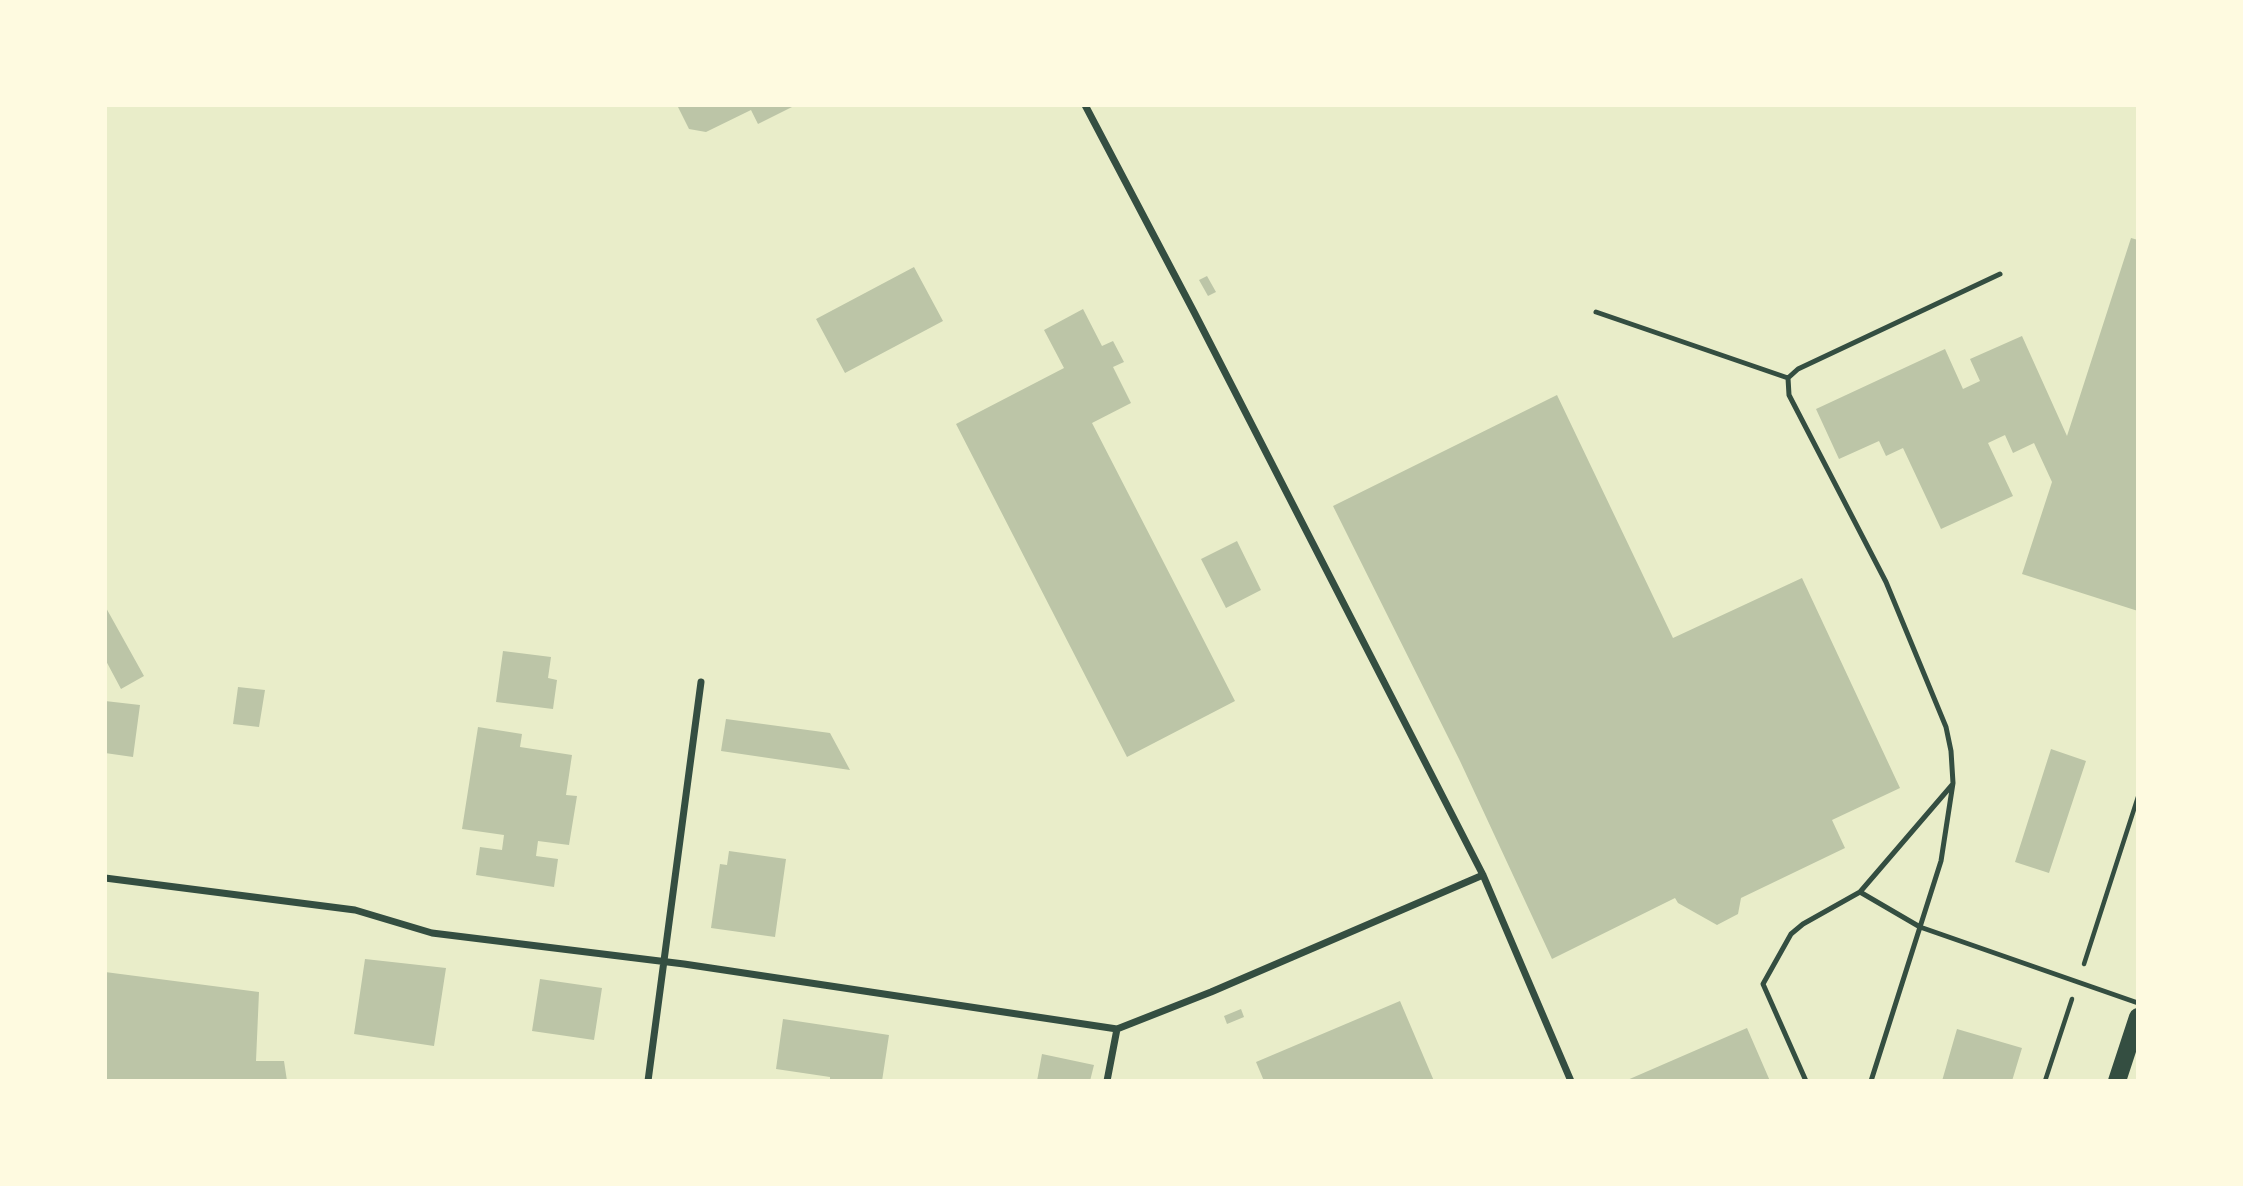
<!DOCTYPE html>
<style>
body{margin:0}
#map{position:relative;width:2243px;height:1186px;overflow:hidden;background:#e9edc9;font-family:"Noto Serif",serif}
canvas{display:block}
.frame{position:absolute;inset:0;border:107px solid #fefae0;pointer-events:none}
</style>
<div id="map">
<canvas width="2243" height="1186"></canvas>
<div class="frame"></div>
</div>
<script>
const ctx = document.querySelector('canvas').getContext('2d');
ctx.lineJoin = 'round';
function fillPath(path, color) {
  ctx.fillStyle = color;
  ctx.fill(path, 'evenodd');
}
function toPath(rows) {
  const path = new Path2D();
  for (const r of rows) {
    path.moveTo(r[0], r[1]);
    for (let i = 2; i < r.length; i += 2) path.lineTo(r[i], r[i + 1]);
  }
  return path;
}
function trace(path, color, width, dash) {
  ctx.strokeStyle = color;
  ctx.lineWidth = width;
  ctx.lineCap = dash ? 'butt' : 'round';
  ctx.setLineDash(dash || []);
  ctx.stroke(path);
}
fillPath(toPath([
 [677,105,796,105,758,124,751,110,706,132,689,129],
 [2131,238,2138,240,2138,611,2022,574,2052,482,2034,443,2013,453,2005,435,1988,443,2013,496,1941,529,1903,448,1886,456,1879,441,1839,459,1816,409,1945,349,1963,389,1980,381,1970,359,2022,336,2067,436],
 [914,267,943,321,845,373,816,319],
 [1207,276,1216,292,1208,296,1199,280],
 [1083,309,1102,346,1113,341,1124,362,1113,367,1131,403,1092,423,1235,701,1127,757,956,424,1064,368,1044,330],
 [1557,395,1673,638,1802,578,1900,788,1832,820,1845,848,1741,898,1738,914,1717,925,1678,903,1675,898,1552,959,1460,761,1333,506],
 [1237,541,1261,590,1226,608,1201,559],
 [105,606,144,676,121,689,105,659],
 [503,651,551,657,548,678,557,680,553,709,496,702],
 [238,687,265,690,259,727,233,724],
 [105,701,140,705,133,757,105,753],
 [726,719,830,733,850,770,721,751],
 [478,727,522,734,520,747,572,755,566,795,577,796,569,845,538,841,536,856,558,859,554,887,476,875,480,847,502,850,504,835,462,829],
 [2051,749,2086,761,2049,873,2015,862],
 [729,851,786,859,775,937,711,928,720,864,727,865],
 [365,959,446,968,434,1046,354,1034],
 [105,972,259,992,256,1061,284,1061,287,1081,105,1081],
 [540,979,602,988,594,1040,532,1031],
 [1400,1001,1434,1081,1264,1081,1256,1062],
 [1241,1009,1244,1017,1227,1024,1224,1016],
 [783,1019,889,1035,882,1081,830,1081,830,1077,776,1069],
 [1747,1028,1770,1081,1625,1081],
 [1957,1029,2022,1048,2012,1081,1942,1081],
 [1042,1054,1094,1065,1090,1081,1037,1081]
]), '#bcc5a7');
trace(toPath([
 [2084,964,2138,797],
 [2045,1081,2072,999]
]), '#344e41', 4.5);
trace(toPath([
 [1596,312,1788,378],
 [1860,892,1920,927,2138,1003],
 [1806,1081,1763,984,1791,934,1803,924,1860,892,1952,785],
 [1871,1081,1941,861,1953,783,1951,751,1946,727,1886,582,1789,395,1788,378,1798,369,2000,274]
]), '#344e41', 5);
trace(toPath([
 [1085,105,1194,312,1483,875,1571,1081],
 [105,878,355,910,432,933,684,964,1117,1029,1211,992,1483,875],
 [648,1081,701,682],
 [1107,1081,1117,1029]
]), '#344e41', 7);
trace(toPath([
 [2117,1081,2138,1017]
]), '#344e41', 18);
</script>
